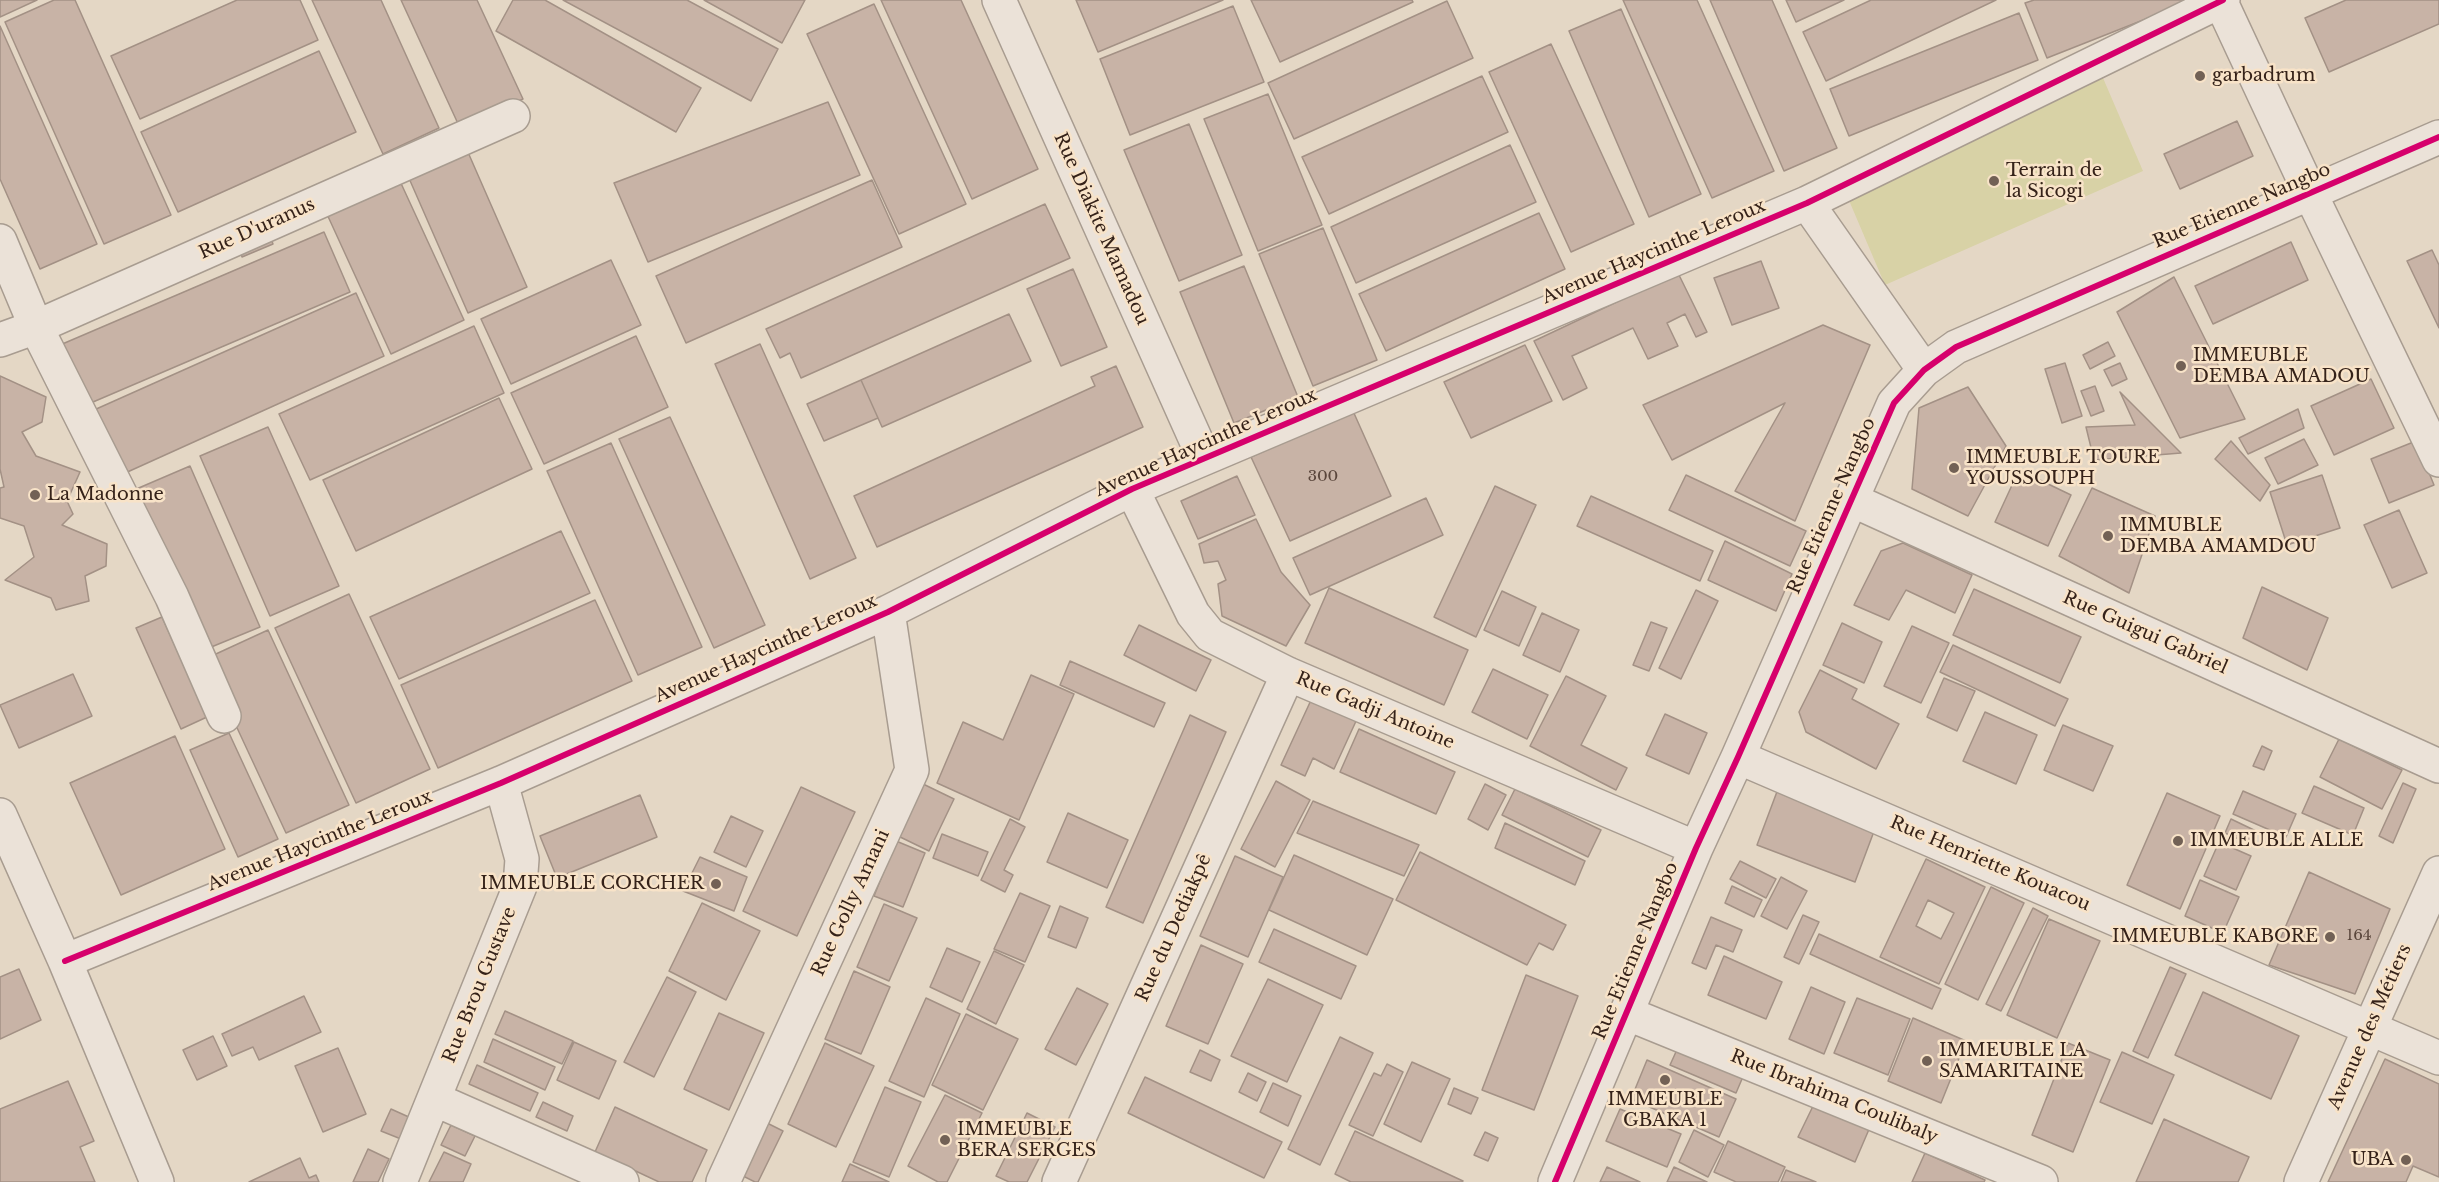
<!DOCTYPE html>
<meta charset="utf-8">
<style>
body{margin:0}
canvas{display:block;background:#e4d7c5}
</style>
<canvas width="2439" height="1182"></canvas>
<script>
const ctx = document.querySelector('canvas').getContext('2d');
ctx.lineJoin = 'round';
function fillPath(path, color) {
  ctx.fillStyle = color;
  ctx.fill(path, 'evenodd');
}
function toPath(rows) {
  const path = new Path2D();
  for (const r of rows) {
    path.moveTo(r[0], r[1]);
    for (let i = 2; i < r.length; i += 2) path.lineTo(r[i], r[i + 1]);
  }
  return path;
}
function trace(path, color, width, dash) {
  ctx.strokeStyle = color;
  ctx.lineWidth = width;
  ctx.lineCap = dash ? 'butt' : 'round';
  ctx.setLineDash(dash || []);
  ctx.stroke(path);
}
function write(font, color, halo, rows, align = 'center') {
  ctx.font = font + ' "Libre Baskerville",serif';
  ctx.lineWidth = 5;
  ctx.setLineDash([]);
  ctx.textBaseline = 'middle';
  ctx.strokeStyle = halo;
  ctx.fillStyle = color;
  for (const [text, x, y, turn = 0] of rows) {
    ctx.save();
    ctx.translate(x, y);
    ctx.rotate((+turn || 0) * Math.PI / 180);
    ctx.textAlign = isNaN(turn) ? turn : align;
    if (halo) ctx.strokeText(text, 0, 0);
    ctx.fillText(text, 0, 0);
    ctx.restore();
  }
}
fillPath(toPath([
 [2103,78,2143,171,1885,285,1845,191]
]), '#d8d2a6');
const building = toPath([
 [0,0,37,0,0,17,0,0],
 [54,0,75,0,171,215,104,244,5,22,54,0],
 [237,0,300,0,318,40,140,119,111,56,237,0],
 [312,0,381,0,439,128,383,154,312,0],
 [401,0,477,0,523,99,460,128,401,0],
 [513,0,545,0,701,88,676,132,496,31,513,0],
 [563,0,687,0,778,49,751,101,563,0],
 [704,0,805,0,782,43,704,0],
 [881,0,961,0,1038,169,972,199,881,0],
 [1076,0,1223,0,1098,52,1076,0],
 [1251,0,1412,0,1413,2,1280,62,1251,0],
 [1623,0,1697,0,1774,171,1712,198,1623,0],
 [1710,0,1772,0,1837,148,1784,171,1710,0],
 [1786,0,1844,0,1796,22,1786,0],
 [1871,0,1996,0,1826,81,1803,32,1871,0],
 [2034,0,2188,0,2189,2,2047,58,2025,3,2034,0],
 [2346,0,2439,0,2439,24,2329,72,2305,18,2346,0],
 [1447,1,1473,58,1294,139,1268,83,1447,1],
 [874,4,966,204,899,234,807,34,874,4],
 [1233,6,1264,82,1130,135,1100,59,1233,6],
 [1621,9,1701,194,1649,217,1569,31,1621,9],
 [2019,13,2038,60,1849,136,1830,89,2019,13],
 [0,26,97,244,40,269,0,179,0,26],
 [1551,44,1634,224,1571,252,1489,72,1551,44],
 [319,51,356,132,178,212,141,132,319,51],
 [1482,76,1508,132,1329,214,1302,157,1482,76],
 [1268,94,1322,225,1258,251,1204,119,1268,94],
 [828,102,860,175,648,262,614,183,828,102],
 [2237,121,2253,156,2180,189,2164,154,2237,121],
 [1189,124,1242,255,1179,281,1124,150,1189,124],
 [1510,145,1536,202,1356,283,1331,227,1510,145],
 [467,150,527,287,468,313,408,176,467,150],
 [399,179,464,320,391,354,326,212,399,179],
 [872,180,902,247,686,343,656,276,872,180],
 [1045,204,1070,258,801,378,790,353,780,358,766,329,1045,204],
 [1539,213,1565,269,1386,351,1359,294,1539,213],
 [1323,228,1377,360,1313,386,1259,254,1323,228],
 [268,231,273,244,242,257,238,242,268,231],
 [324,232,350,292,86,405,60,345,324,232],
 [2291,242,2308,280,2213,324,2195,286,2291,242],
 [2432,250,2439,265,2439,328,2407,261,2432,250],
 [611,260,641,325,511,384,481,319,611,260],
 [1761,261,1779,308,1732,325,1714,278,1761,261],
 [1244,266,1298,397,1234,423,1180,292,1244,266],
 [1073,269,1107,347,1061,366,1027,289,1073,269],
 [1678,273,1707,332,1696,337,1685,314,1667,323,1678,346,1648,359,1633,328,1572,356,1587,388,1563,400,1534,341,1678,273],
 [2174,277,2245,419,2180,438,2117,312,2174,277],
 [356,293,384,356,123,474,94,410,356,293],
 [1009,314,1031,361,882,427,861,380,1009,314],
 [1823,325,1870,345,1795,521,1735,491,1785,403,1672,460,1643,405,1823,325],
 [474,326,504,393,310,480,279,414,474,326],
 [636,336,668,407,544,464,511,393,636,336],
 [2108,342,2115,356,2090,369,2083,355,2108,342],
 [760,344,856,558,810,579,715,364,760,344],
 [1525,345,1552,401,1471,438,1444,382,1525,345],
 [2065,363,2082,416,2062,423,2045,369,2065,363],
 [2120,363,2127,379,2112,386,2104,370,2120,363],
 [1116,366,1143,427,877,547,854,496,1095,386,1091,377,1116,366],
 [0,376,46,397,42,422,22,432,36,456,80,472,67,501,73,514,62,525,107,544,106,566,85,576,89,601,56,610,51,598,5,580,34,557,24,526,0,518,0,488,4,487,0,469,0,376],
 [2371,379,2394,428,2334,455,2311,406,2371,379],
 [861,380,878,418,824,441,807,404,861,380],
 [2095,386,2104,411,2091,416,2081,391,2095,386],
 [1968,387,2006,446,1968,516,1912,489,1919,408,1968,387],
 [2120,392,2181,453,2094,460,2086,427,2135,425,2120,392],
 [499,398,532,469,356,551,323,480,499,398],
 [2298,409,2304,428,2248,454,2239,438,2298,409],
 [1353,411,1391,496,1290,541,1251,457,1353,411],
 [670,417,765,625,714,648,619,439,670,417],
 [268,427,339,586,270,616,200,456,268,427],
 [2304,439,2318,465,2278,484,2265,458,2304,439],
 [2231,441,2270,485,2260,501,2215,459,2231,441],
 [2416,441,2434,485,2389,503,2371,459,2416,441],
 [611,443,702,647,638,675,547,471,611,443],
 [190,466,260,627,204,650,134,490,190,466],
 [2019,470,2071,495,2048,546,1995,522,2019,470],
 [1686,475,1806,531,1790,566,1669,510,1686,475],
 [2322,475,2340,528,2287,545,2270,492,2322,475],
 [1237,476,1255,515,1198,539,1181,501,1237,476],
 [1495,486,1536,505,1476,637,1434,617,1495,486],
 [2092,488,2155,516,2129,593,2059,556,2092,488],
 [1591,496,1713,551,1700,581,1577,526,1591,496],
 [1426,498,1443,535,1310,595,1293,558,1426,498],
 [2399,510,2427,573,2392,588,2364,525,2399,510],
 [1256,519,1281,572,1310,605,1286,646,1222,616,1218,584,1226,580,1218,561,1204,563,1199,544,1256,519],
 [561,531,590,593,399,679,370,617,561,531],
 [1725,541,1792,574,1776,611,1708,580,1725,541],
 [1903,543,1972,575,1955,613,1906,590,1889,620,1854,605,1881,551,1903,543],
 [2262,587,2328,618,2307,670,2243,638,2262,587],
 [1329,588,1468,650,1444,705,1305,643,1329,588],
 [1974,589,2081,637,2060,683,1953,635,1974,589],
 [1696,590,1718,601,1681,679,1659,668,1696,590],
 [1502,591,1536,607,1519,646,1484,630,1502,591],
 [349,594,430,769,356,803,275,628,349,594],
 [595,600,632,681,438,768,401,685,595,600],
 [1542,613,1579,630,1560,672,1523,655,1542,613],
 [162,617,207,717,181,729,136,628,162,617],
 [1651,622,1667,628,1649,671,1633,665,1651,622],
 [1842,623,1882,642,1864,683,1823,665,1842,623],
 [1139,625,1211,660,1196,691,1124,655,1139,625],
 [1912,626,1949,643,1921,703,1884,686,1912,626],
 [268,630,349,805,286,833,205,659,268,630],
 [1953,645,2068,699,2055,726,1940,672,1953,645],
 [1070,661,1165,703,1154,727,1060,685,1070,661],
 [1493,669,1548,695,1527,739,1472,712,1493,669],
 [1820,670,1857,689,1852,699,1899,724,1876,769,1806,732,1799,712,1820,670],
 [73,674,92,716,19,748,0,705,73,674],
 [1031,675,1074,694,1019,820,937,783,963,722,1003,740,1031,675],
 [1566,676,1606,696,1581,745,1627,768,1616,790,1530,746,1566,676],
 [1944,678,1975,691,1957,731,1927,717,1944,678],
 [1312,698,1357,719,1334,769,1313,758,1305,776,1281,765,1312,698],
 [1985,712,2037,735,2016,784,1963,761,1985,712],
 [1665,714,1707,733,1689,774,1646,755,1665,714],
 [1190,715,1226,732,1143,923,1106,907,1190,715],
 [2063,725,2113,746,2093,791,2044,770,2063,725],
 [1359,729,1455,772,1436,814,1340,772,1359,729],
 [229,733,278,839,238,857,190,750,229,733],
 [175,736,225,849,121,895,70,783,175,736],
 [2339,739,2402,770,2382,809,2320,777,2339,739],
 [2262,746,2272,751,2264,770,2253,766,2262,746],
 [1276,781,1310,800,1275,867,1241,849,1276,781],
 [921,783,954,799,929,851,896,835,921,783],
 [2403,783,2416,789,2393,843,2379,836,2403,783],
 [1485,784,1506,795,1488,830,1468,819,1485,784],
 [2314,786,2364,808,2353,835,2302,813,2314,786],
 [801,787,855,812,797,936,743,911,801,787],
 [1515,789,1601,830,1588,857,1502,815,1515,789],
 [1778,789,1876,826,1855,882,1757,845,1778,789],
 [2243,791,2296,814,2286,837,2233,814,2243,791],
 [2167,793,2220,816,2180,909,2127,885,2167,793],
 [640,795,657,837,557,878,540,836,640,795],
 [1313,801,1419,845,1404,876,1297,833,1313,801],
 [1068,813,1128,840,1107,888,1047,862,1068,813],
 [731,816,763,831,746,867,714,852,731,816],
 [1010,819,1025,827,1004,870,1013,875,1005,892,981,880,1010,819],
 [2231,819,2256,831,2250,844,2225,833,2231,819],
 [1505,823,1585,861,1575,885,1495,848,1505,823],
 [942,834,988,852,978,876,933,858,942,834],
 [896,841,925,853,903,907,874,896,896,841],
 [2219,842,2251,856,2236,890,2204,876,2219,842],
 [1420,852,1566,925,1553,950,1539,943,1527,965,1396,900,1420,852],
 [1294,855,1393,899,1367,955,1269,910,1294,855],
 [1235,856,1283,877,1248,957,1200,936,1235,856],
 [700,857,747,877,734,911,683,891,700,857],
 [1926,859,1985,887,1939,984,1880,957,1926,859],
 [1928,900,1954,913,1941,939,1916,926,1928,900],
 [1740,861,1776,879,1766,898,1730,879,1740,861],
 [2309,872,2390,909,2355,994,2269,965,2309,872],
 [1781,877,1807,891,1787,929,1761,916,1781,877],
 [2200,880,2239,897,2223,933,2185,916,2200,880],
 [1732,886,1762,900,1754,917,1725,903,1732,886],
 [1991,887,2024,903,1978,1000,1945,984,1991,887],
 [1020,893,1050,906,1025,962,994,949,1020,893],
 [702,903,760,931,726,1000,669,971,702,903],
 [884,904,917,918,889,981,857,967,884,904],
 [1060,906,1088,918,1076,948,1048,937,1060,906],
 [2033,908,2048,916,2001,1011,1986,1004,2033,908],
 [1803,915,1819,922,1799,964,1784,957,1803,915],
 [1711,917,1742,930,1733,952,1716,945,1706,969,1692,963,1711,917],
 [2049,919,2100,941,2057,1038,2007,1015,2049,919],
 [1274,929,1356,966,1341,999,1259,962,1274,929],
 [1819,934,1941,989,1932,1009,1810,954,1819,934],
 [1201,945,1243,964,1208,1044,1166,1026,1201,945],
 [947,948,980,962,962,1002,930,987,947,948],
 [994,951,1024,965,996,1024,967,1009,994,951],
 [1724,956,1782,982,1766,1019,1708,995,1724,956],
 [2170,967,2186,974,2148,1058,2133,1051,2170,967],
 [19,969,41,1020,0,1039,0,977,19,969],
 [854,971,890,987,861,1054,825,1039,854,971],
 [1526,975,1578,996,1534,1110,1482,1090,1526,975],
 [667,977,696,992,654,1077,624,1062,667,977],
 [1268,979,1323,1005,1287,1082,1231,1056,1268,979],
 [1811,987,1845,1002,1824,1054,1789,1039,1811,987],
 [1077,988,1108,1004,1076,1065,1045,1049,1077,988],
 [2203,992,2299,1036,2271,1099,2175,1055,2203,992],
 [304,996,321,1032,259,1060,253,1047,232,1056,222,1034,304,996],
 [926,998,960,1014,924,1097,889,1081,926,998],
 [1857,998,1910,1019,1888,1075,1834,1053,1857,998],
 [505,1011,573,1041,562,1064,495,1034,505,1011],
 [719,1013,764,1033,729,1110,684,1089,719,1013],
 [966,1014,1018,1039,983,1110,932,1085,966,1014],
 [1913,1018,1966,1041,1941,1103,1888,1081,1913,1018],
 [213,1036,227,1066,197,1080,183,1050,213,1036],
 [1340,1037,1373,1053,1320,1165,1288,1149,1340,1037],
 [493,1039,555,1067,545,1090,484,1062,493,1039],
 [574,1042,616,1061,599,1099,557,1080,574,1042],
 [825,1043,874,1066,836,1147,788,1124,825,1043],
 [1680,1043,1745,1072,1736,1093,1670,1065,1680,1043],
 [2068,1043,2110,1060,2073,1152,2032,1135,2068,1043],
 [338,1048,366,1114,323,1132,295,1066,338,1048],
 [1200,1050,1220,1060,1211,1081,1190,1072,1200,1050],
 [2122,1052,2174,1075,2152,1124,2100,1102,2122,1052],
 [2385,1059,2439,1084,2439,1177,2413,1166,2406,1182,2328,1182,2385,1059],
 [1647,1060,1736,1099,1719,1137,1631,1099,1647,1060],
 [1412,1062,1450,1079,1421,1142,1384,1124,1412,1062],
 [1387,1064,1403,1072,1373,1136,1349,1125,1374,1073,1381,1076,1387,1064],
 [477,1065,538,1093,530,1111,469,1084,477,1065],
 [1248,1073,1266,1082,1257,1101,1239,1092,1248,1073],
 [1145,1077,1282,1142,1264,1178,1128,1113,1145,1077],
 [68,1081,94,1141,80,1147,95,1182,0,1182,0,1109,68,1081],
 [1273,1083,1301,1096,1288,1126,1260,1112,1273,1083],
 [885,1087,921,1102,889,1177,853,1162,885,1087],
 [1454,1088,1478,1098,1471,1114,1448,1104,1454,1088],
 [945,1095,982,1113,947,1182,938,1182,908,1166,945,1095],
 [543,1102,573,1116,567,1131,536,1117,543,1102],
 [1815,1102,1870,1127,1855,1162,1798,1137,1815,1102],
 [615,1107,707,1150,692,1182,659,1182,595,1152,615,1107],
 [391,1109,411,1118,401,1139,381,1131,391,1109],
 [1620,1109,1681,1134,1667,1167,1606,1141,1620,1109],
 [1027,1113,1055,1127,1027,1182,1009,1182,996,1176,1027,1113],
 [2164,1119,2249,1157,2238,1182,2136,1182,2164,1119],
 [767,1123,783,1131,758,1182,755,1182,741,1175,767,1123],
 [451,1125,475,1136,465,1156,441,1145,451,1125],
 [1694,1130,1724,1145,1708,1177,1679,1162,1694,1130],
 [1355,1131,1463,1181,1462,1182,1351,1182,1335,1174,1355,1131],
 [1485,1132,1498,1138,1488,1161,1474,1155,1485,1132],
 [1728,1141,1785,1167,1778,1182,1736,1182,1714,1172,1728,1141],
 [368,1149,389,1159,378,1182,353,1182,368,1149],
 [444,1152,471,1164,463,1182,429,1182,444,1152],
 [1925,1153,1985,1180,1984,1182,1912,1182,1925,1153],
 [300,1158,309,1178,316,1175,319,1182,249,1182,300,1158],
 [850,1164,889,1182,842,1182,850,1164],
 [1607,1167,1640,1182,1600,1182,1607,1167],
 [1674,1167,1707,1182,1667,1182,1674,1167],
 [1786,1170,1816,1182,1781,1182,1786,1170]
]);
fillPath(building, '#c8b3a6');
trace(building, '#a39185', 1.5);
const minor = toPath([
 [999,0,1204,458],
 [2220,0,2310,193,2439,460],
 [1807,203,1924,370],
 [0,241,36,327,172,597,224,716],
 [0,340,36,327,513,116],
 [1132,489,1193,614,1210,635,1288,674,1696,848],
 [1852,500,2439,766],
 [1738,757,2439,1058],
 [0,815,65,961,157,1182],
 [65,961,501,783,888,612,1132,489,1807,203,2223,0],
 [1626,1013,2041,1182],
 [434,1099,622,1182],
 [400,1182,520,886,522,859,501,783],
 [723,1182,912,770,888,612],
 [1059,1182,1288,674],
 [1555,1182,1696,848,1738,757,1894,403,1924,370,1956,347,2439,137],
 [2301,1182,2439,873]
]);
trace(minor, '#a89c90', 36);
trace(minor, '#ebe2d8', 33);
trace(toPath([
 [65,961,501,783,888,612,1132,489,1807,203,2223,0],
 [1555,1182,1696,848,1738,757,1894,403,1924,370,1956,347,2439,137]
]), '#d6006c', 6);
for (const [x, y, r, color] of [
 [2200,76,6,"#726155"],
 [1994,181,6,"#726155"],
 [2181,366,6,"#726155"],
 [1954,468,6,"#726155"],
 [35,495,6,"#726155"],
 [2108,536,6,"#726155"],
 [2178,841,6,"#726155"],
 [716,884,6,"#726155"],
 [2330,937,6,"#726155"],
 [1927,1061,6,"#726155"],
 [1665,1080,6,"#726155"],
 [945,1140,6,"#726155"],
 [2406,1160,6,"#726155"]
]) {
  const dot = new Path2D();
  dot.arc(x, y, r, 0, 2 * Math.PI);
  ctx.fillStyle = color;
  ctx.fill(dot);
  trace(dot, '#f8e3c8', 2);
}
write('15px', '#5a463c', null, [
 ["300",1323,477],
 ["164",2359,936]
]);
write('18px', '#352219', '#f8e3c8', [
 ["garbadrum",2212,76],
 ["Terrain de",2006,171],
 ["la Sicogi",2006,192],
 ["IMMEUBLE",2193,356],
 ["DEMBA AMADOU",2193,377],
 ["IMMEUBLE TOURE",1966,458],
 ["YOUSSOUPH",1966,479],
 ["La Madonne",47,495],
 ["IMMUBLE",2120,526],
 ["DEMBA AMAMDOU",2120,547],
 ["IMMEUBLE ALLE",2190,841],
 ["IMMEUBLE CORCHER",704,884,"right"],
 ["IMMEUBLE KABORE",2318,937,"right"],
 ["IMMEUBLE LA",1939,1051],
 ["SAMARITAINE",1939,1072],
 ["IMMEUBLE",1665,1100,"center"],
 ["GBAKA 1",1665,1121,"center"],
 ["IMMEUBLE",957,1130],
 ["BERA SERGES",957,1151],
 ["UBA",2394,1160,"right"]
], 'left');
write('18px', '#352219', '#f8e3c8', [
 ["Rue Etienne Nangbo",2242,206,-23],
 ["Rue D'uranus",257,229,-24],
 ["Rue Diakite Mamadou",1101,229,66],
 ["Avenue Haycinthe Leroux",1654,252,-23],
 ["Avenue Haycinthe Leroux",1206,443,-24],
 ["Rue Etienne Nangbo",1832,506,-66],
 ["Rue Guigui Gabriel",2145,633,24],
 ["Avenue Haycinthe Leroux",766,649,-24],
 ["Rue Gadji Antoine",1375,711,23],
 ["Avenue Haycinthe Leroux",320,841,-22],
 ["Rue Henriette Kouacou",1990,864,23],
 ["Rue Golly Amani",851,903,-65],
 ["Rue du Dediakpê",1174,928,-66],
 ["Rue Etienne Nangbo",1636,951,-67],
 ["Rue Brou Gustave",480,985,-68],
 ["Avenue des Métiers",2370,1027,-66],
 ["Rue Ibrahima Coulibaly",1834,1097,22]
]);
</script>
